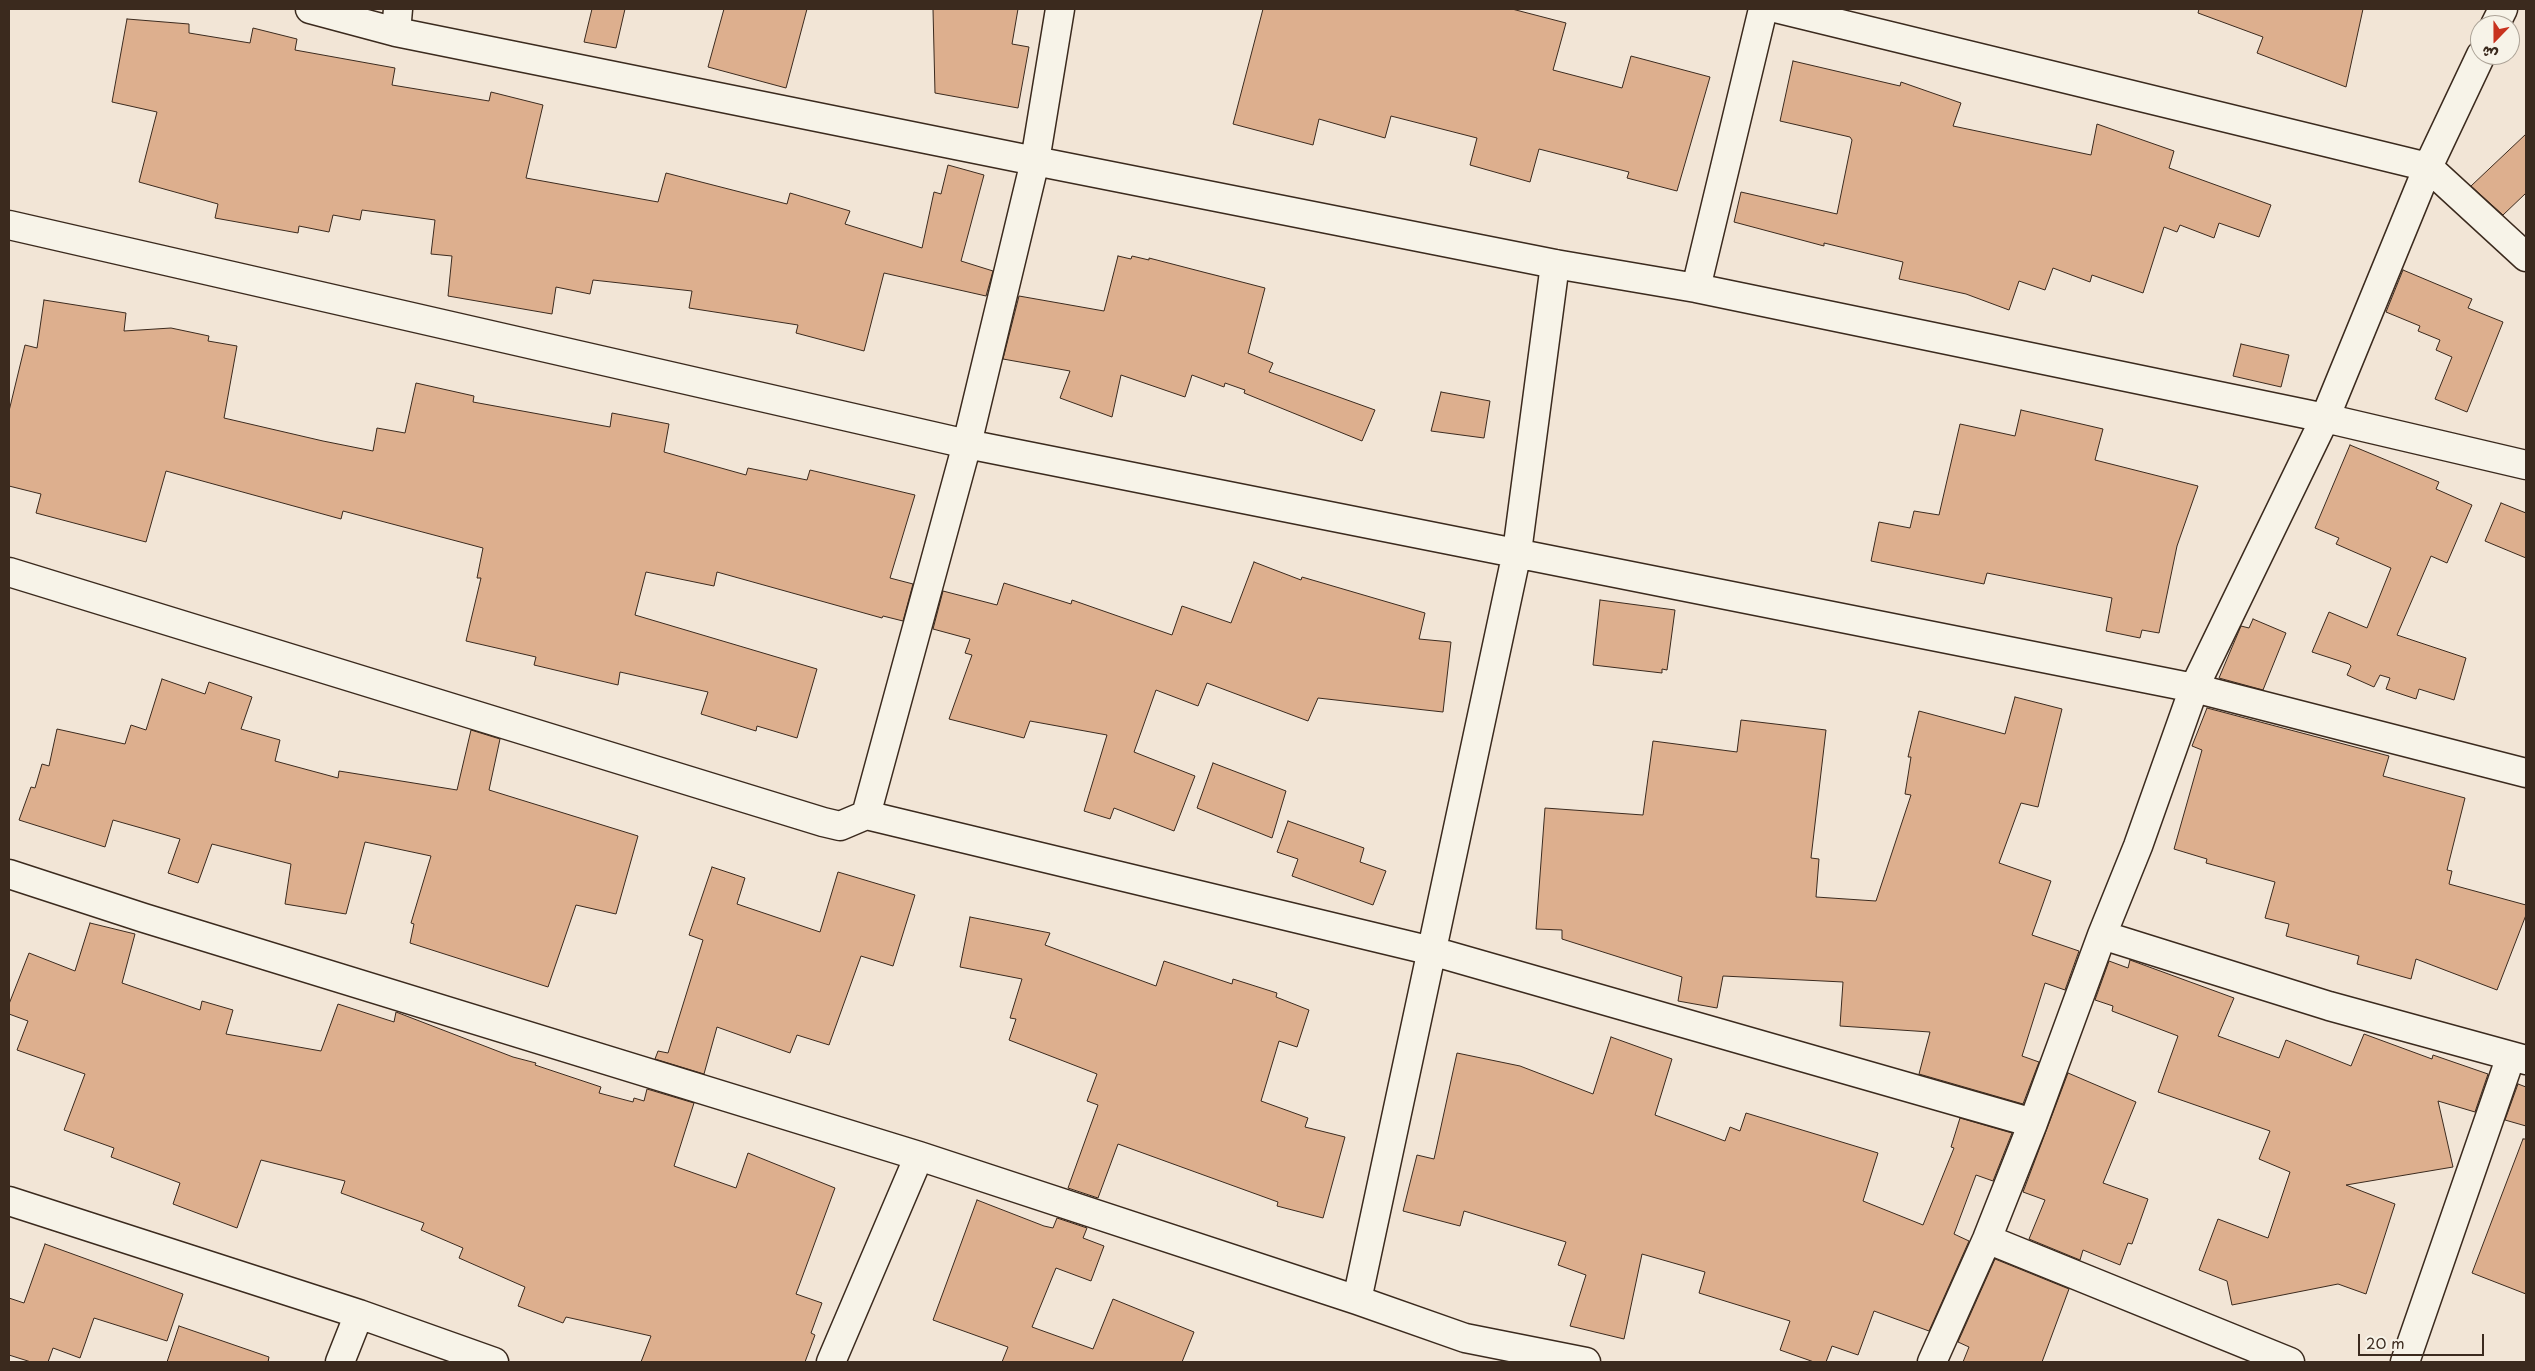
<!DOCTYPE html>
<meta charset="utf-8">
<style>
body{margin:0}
#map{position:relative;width:2535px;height:1371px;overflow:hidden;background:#f2e5d6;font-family:"Playpen Sans","Playpen Sans Arabic",sans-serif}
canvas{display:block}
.frame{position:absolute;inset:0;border:10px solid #3b2a1e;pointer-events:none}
.north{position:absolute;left:2470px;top:15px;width:50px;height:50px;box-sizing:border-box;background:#f7f3e8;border:1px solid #aca397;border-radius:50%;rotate:202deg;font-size:14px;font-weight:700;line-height:20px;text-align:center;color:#3b2a1e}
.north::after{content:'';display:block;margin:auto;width:18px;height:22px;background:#c8321e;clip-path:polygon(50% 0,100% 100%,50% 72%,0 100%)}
.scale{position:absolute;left:2358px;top:1334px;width:126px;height:22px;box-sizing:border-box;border:2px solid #3b2a1e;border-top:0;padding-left:6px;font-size:15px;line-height:18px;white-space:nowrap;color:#3b2a1e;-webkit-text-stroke:4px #f7f3e8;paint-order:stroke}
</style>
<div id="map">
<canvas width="2535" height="1371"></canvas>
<div class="frame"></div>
<div class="north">ش</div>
<div class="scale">20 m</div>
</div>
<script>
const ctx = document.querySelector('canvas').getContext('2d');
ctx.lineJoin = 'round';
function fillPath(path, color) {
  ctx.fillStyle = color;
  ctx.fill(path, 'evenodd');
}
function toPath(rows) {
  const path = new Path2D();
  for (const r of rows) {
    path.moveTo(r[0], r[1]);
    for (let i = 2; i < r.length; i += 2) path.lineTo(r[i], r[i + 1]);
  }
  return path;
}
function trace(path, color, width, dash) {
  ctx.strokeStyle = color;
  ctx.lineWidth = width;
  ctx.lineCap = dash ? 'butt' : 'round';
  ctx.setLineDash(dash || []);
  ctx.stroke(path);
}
const building = toPath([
 [592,9,625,9,616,48,584,42,592,9],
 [724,9,807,9,786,88,708,67,724,9],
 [933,9,1018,9,1012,44,1029,47,1018,108,935,93,933,9],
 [1263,9,1512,9,1566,23,1553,70,1622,88,1631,56,1710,77,1677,191,1627,178,1629,172,1539,149,1530,182,1470,165,1477,138,1391,116,1385,138,1319,119,1313,145,1233,124,1263,9],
 [2199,9,2363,9,2346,87,2257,53,2263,37,2198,13,2199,9],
 [127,19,189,24,189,33,250,43,253,28,297,39,295,50,395,68,392,85,489,101,491,92,543,105,526,178,658,202,666,173,787,204,790,193,850,211,845,224,922,248,934,192,941,194,948,165,984,175,961,261,993,271,986,296,884,273,864,351,796,333,798,325,689,308,692,291,593,280,590,294,556,287,552,314,448,296,452,256,431,254,435,220,362,210,360,220,333,215,329,232,299,226,298,233,215,218,218,204,139,182,157,112,112,102,127,19],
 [1793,61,1900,86,1901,82,1961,103,1953,126,2091,155,2097,124,2174,151,2169,168,2271,205,2259,237,2219,223,2214,238,2180,225,2177,232,2164,227,2143,293,2092,275,2090,282,2053,268,2045,290,2019,281,2009,310,1966,294,1899,279,1903,262,1824,243,1824,246,1734,222,1741,192,1837,214,1852,140,1850,137,1780,121,1793,61],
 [2526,134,2526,193,2503,215,2471,186,2526,134],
 [1118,256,1131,259,1132,256,1149,260,1149,258,1265,288,1248,353,1273,363,1269,372,1375,410,1362,441,1244,393,1245,390,1225,383,1224,387,1192,375,1185,397,1121,375,1112,417,1060,398,1070,371,1003,359,1019,296,1104,311,1118,256],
 [2403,270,2472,299,2468,308,2503,322,2467,412,2435,399,2452,357,2436,350,2440,340,2418,331,2420,326,2386,312,2403,270],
 [44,300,126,313,124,331,171,328,209,336,208,341,237,346,224,418,323,441,373,451,377,428,405,433,416,383,474,396,473,402,610,427,612,413,669,424,664,452,746,475,748,468,807,480,810,470,915,495,890,578,913,584,903,621,883,616,882,618,717,572,714,586,646,572,635,615,817,669,797,738,757,726,756,731,701,714,708,692,620,672,618,685,534,665,536,657,466,641,481,578,477,578,483,548,343,511,341,519,166,471,146,542,36,513,41,494,9,486,9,411,25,345,37,348,44,300],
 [2241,344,2289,355,2281,387,2233,376,2241,344],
 [1441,392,1490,401,1484,438,1431,431,1441,392],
 [2021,410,2103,429,2095,460,2198,486,2177,546,2159,633,2142,630,2140,638,2106,631,2112,598,1987,573,1984,584,1871,561,1879,522,1910,528,1914,511,1939,515,1960,424,2015,436,2021,410],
 [2350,445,2439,482,2436,489,2472,505,2447,563,2431,556,2397,635,2466,658,2454,700,2419,689,2416,699,2386,689,2390,678,2380,675,2374,687,2347,675,2351,666,2349,664,2312,652,2329,612,2367,628,2391,568,2336,544,2339,538,2315,528,2350,445],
 [2501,503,2526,513,2526,558,2485,541,2501,503],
 [1254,562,1301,580,1302,577,1425,613,1419,639,1451,642,1443,712,1318,698,1308,721,1207,683,1198,706,1156,690,1134,752,1195,776,1174,831,1114,808,1110,819,1084,811,1107,735,1030,721,1024,738,949,719,972,655,965,653,970,639,933,629,943,591,997,605,1004,583,1071,604,1072,600,1172,635,1182,606,1231,623,1254,562],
 [1600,600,1675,610,1667,670,1662,669,1662,673,1593,665,1600,600],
 [2253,619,2286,633,2263,690,2219,678,2241,626,2249,628,2253,619],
 [162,679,205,694,209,682,252,697,241,729,280,740,275,761,338,778,339,771,457,790,471,730,500,739,489,790,638,836,616,914,576,905,548,987,410,943,414,924,411,923,431,856,365,842,346,914,285,904,291,864,212,844,198,883,168,873,180,839,113,820,105,847,19,820,31,787,35,788,42,764,49,766,57,729,125,744,131,725,146,730,162,679],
 [2015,697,2062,709,2038,807,2021,803,1999,863,2051,881,2032,935,2079,951,2065,990,2045,983,2022,1056,2039,1062,2023,1104,1919,1074,1930,1032,1840,1026,1843,982,1723,976,1717,1008,1678,1001,1682,977,1562,939,1562,930,1536,929,1545,808,1643,815,1653,741,1737,752,1741,720,1826,730,1811,858,1819,859,1816,897,1876,901,1911,795,1905,794,1911,757,1908,757,1919,711,2005,734,2015,697],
 [2207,708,2389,756,2383,776,2465,798,2447,870,2452,871,2449,884,2526,905,2526,915,2497,990,2416,959,2411,979,2357,964,2359,956,2286,936,2289,924,2265,918,2275,882,2206,863,2207,859,2174,849,2202,750,2192,746,2207,708],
 [1213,763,1286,791,1272,838,1197,808,1213,763],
 [1288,821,1364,848,1360,862,1386,871,1373,905,1292,876,1298,859,1277,852,1288,821],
 [712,867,745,878,737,904,820,932,838,872,915,895,893,966,861,956,829,1045,797,1035,790,1053,717,1027,704,1074,655,1059,658,1051,668,1053,703,940,689,935,712,867],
 [970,917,1050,933,1045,945,1156,986,1164,961,1232,984,1233,979,1277,993,1276,997,1309,1010,1297,1047,1279,1041,1261,1101,1308,1118,1305,1127,1345,1137,1323,1218,1277,1206,1278,1202,1118,1144,1098,1198,1068,1188,1098,1105,1087,1101,1097,1074,1009,1040,1016,1019,1010,1018,1022,979,960,967,970,917],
 [90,923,135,934,122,983,200,1010,202,1001,233,1010,226,1034,321,1051,338,1004,394,1022,396,1012,513,1057,536,1063,535,1065,601,1087,599,1093,633,1102,634,1098,644,1101,647,1089,694,1103,674,1166,736,1188,748,1153,835,1188,796,1294,822,1303,811,1333,815,1335,805,1362,641,1362,651,1336,566,1317,563,1323,518,1306,525,1287,459,1258,463,1248,421,1230,424,1223,341,1193,345,1181,261,1160,237,1228,173,1204,180,1183,111,1157,114,1148,64,1130,85,1074,17,1050,28,1021,9,1014,9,1004,29,953,75,971,90,923],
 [2130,960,2234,998,2218,1036,2279,1058,2286,1040,2351,1066,2364,1034,2432,1059,2433,1055,2488,1074,2475,1112,2438,1101,2453,1167,2346,1185,2395,1204,2366,1294,2338,1284,2232,1305,2227,1281,2199,1270,2218,1219,2268,1238,2290,1172,2259,1159,2270,1131,2158,1092,2178,1036,2112,1011,2113,1006,2095,1000,2109,961,2128,968,2130,960],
 [1611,1037,1672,1059,1655,1115,1725,1141,1730,1127,1740,1131,1746,1113,1878,1153,1863,1201,1923,1225,1954,1148,1951,1147,1960,1118,2012,1133,1993,1181,1976,1175,1954,1234,1969,1241,1929,1331,1874,1311,1858,1355,1832,1346,1826,1362,1814,1362,1780,1350,1790,1321,1699,1293,1705,1272,1642,1254,1624,1339,1570,1326,1586,1275,1558,1265,1566,1242,1464,1211,1460,1226,1403,1211,1417,1155,1434,1159,1457,1053,1520,1066,1593,1094,1611,1037],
 [2068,1073,2136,1102,2103,1183,2148,1199,2132,1244,2128,1243,2120,1265,2083,1250,2080,1260,2029,1239,2045,1200,2023,1192,2068,1073],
 [2518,1084,2526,1087,2526,1126,2505,1120,2518,1084],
 [2523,1139,2526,1139,2526,1294,2472,1273,2523,1139],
 [977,1200,1044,1226,1053,1228,1057,1218,1087,1228,1083,1238,1104,1246,1091,1281,1056,1268,1032,1327,1093,1349,1113,1299,1194,1332,1182,1362,1002,1362,1008,1347,933,1320,977,1200],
 [45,1244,183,1294,167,1341,94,1318,80,1358,53,1348,48,1362,31,1362,9,1355,9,1298,24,1303,45,1244],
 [1995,1259,2069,1289,2042,1362,1963,1362,1969,1347,1958,1342,1995,1259],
 [179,1326,269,1357,268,1362,167,1362,179,1326]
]);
fillPath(building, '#ddaf8e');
trace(building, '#3b2a1e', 1);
const minor = toPath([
 [310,9,396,32,1035,161,1555,264,1696,288,2325,418,2526,465],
 [1779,9,2428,167,2526,257],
 [2495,25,2503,9],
 [396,32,398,9],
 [9,225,967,444,2194,688,2526,773],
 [1696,288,1763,9],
 [9,572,823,822,840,826,866,815,1432,951,2033,1123],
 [866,815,967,444,1035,161,1060,9],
 [9,874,144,918,919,1156,1357,1300,1465,1338,1586,1362],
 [2102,935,2329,1006,2526,1060],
 [9,1201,359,1314,494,1362],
 [1987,1239,2290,1362],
 [1357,1300,1517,552,1555,264],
 [340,1362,359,1314],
 [831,1362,919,1156],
 [1932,1362,1987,1239,2033,1123,2102,935,2138,846,2194,688,2325,418,2428,167,2481,55],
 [2405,1362,2511,1056]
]);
trace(minor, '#3b2a1e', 31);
trace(minor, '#f7f3e8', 28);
</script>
